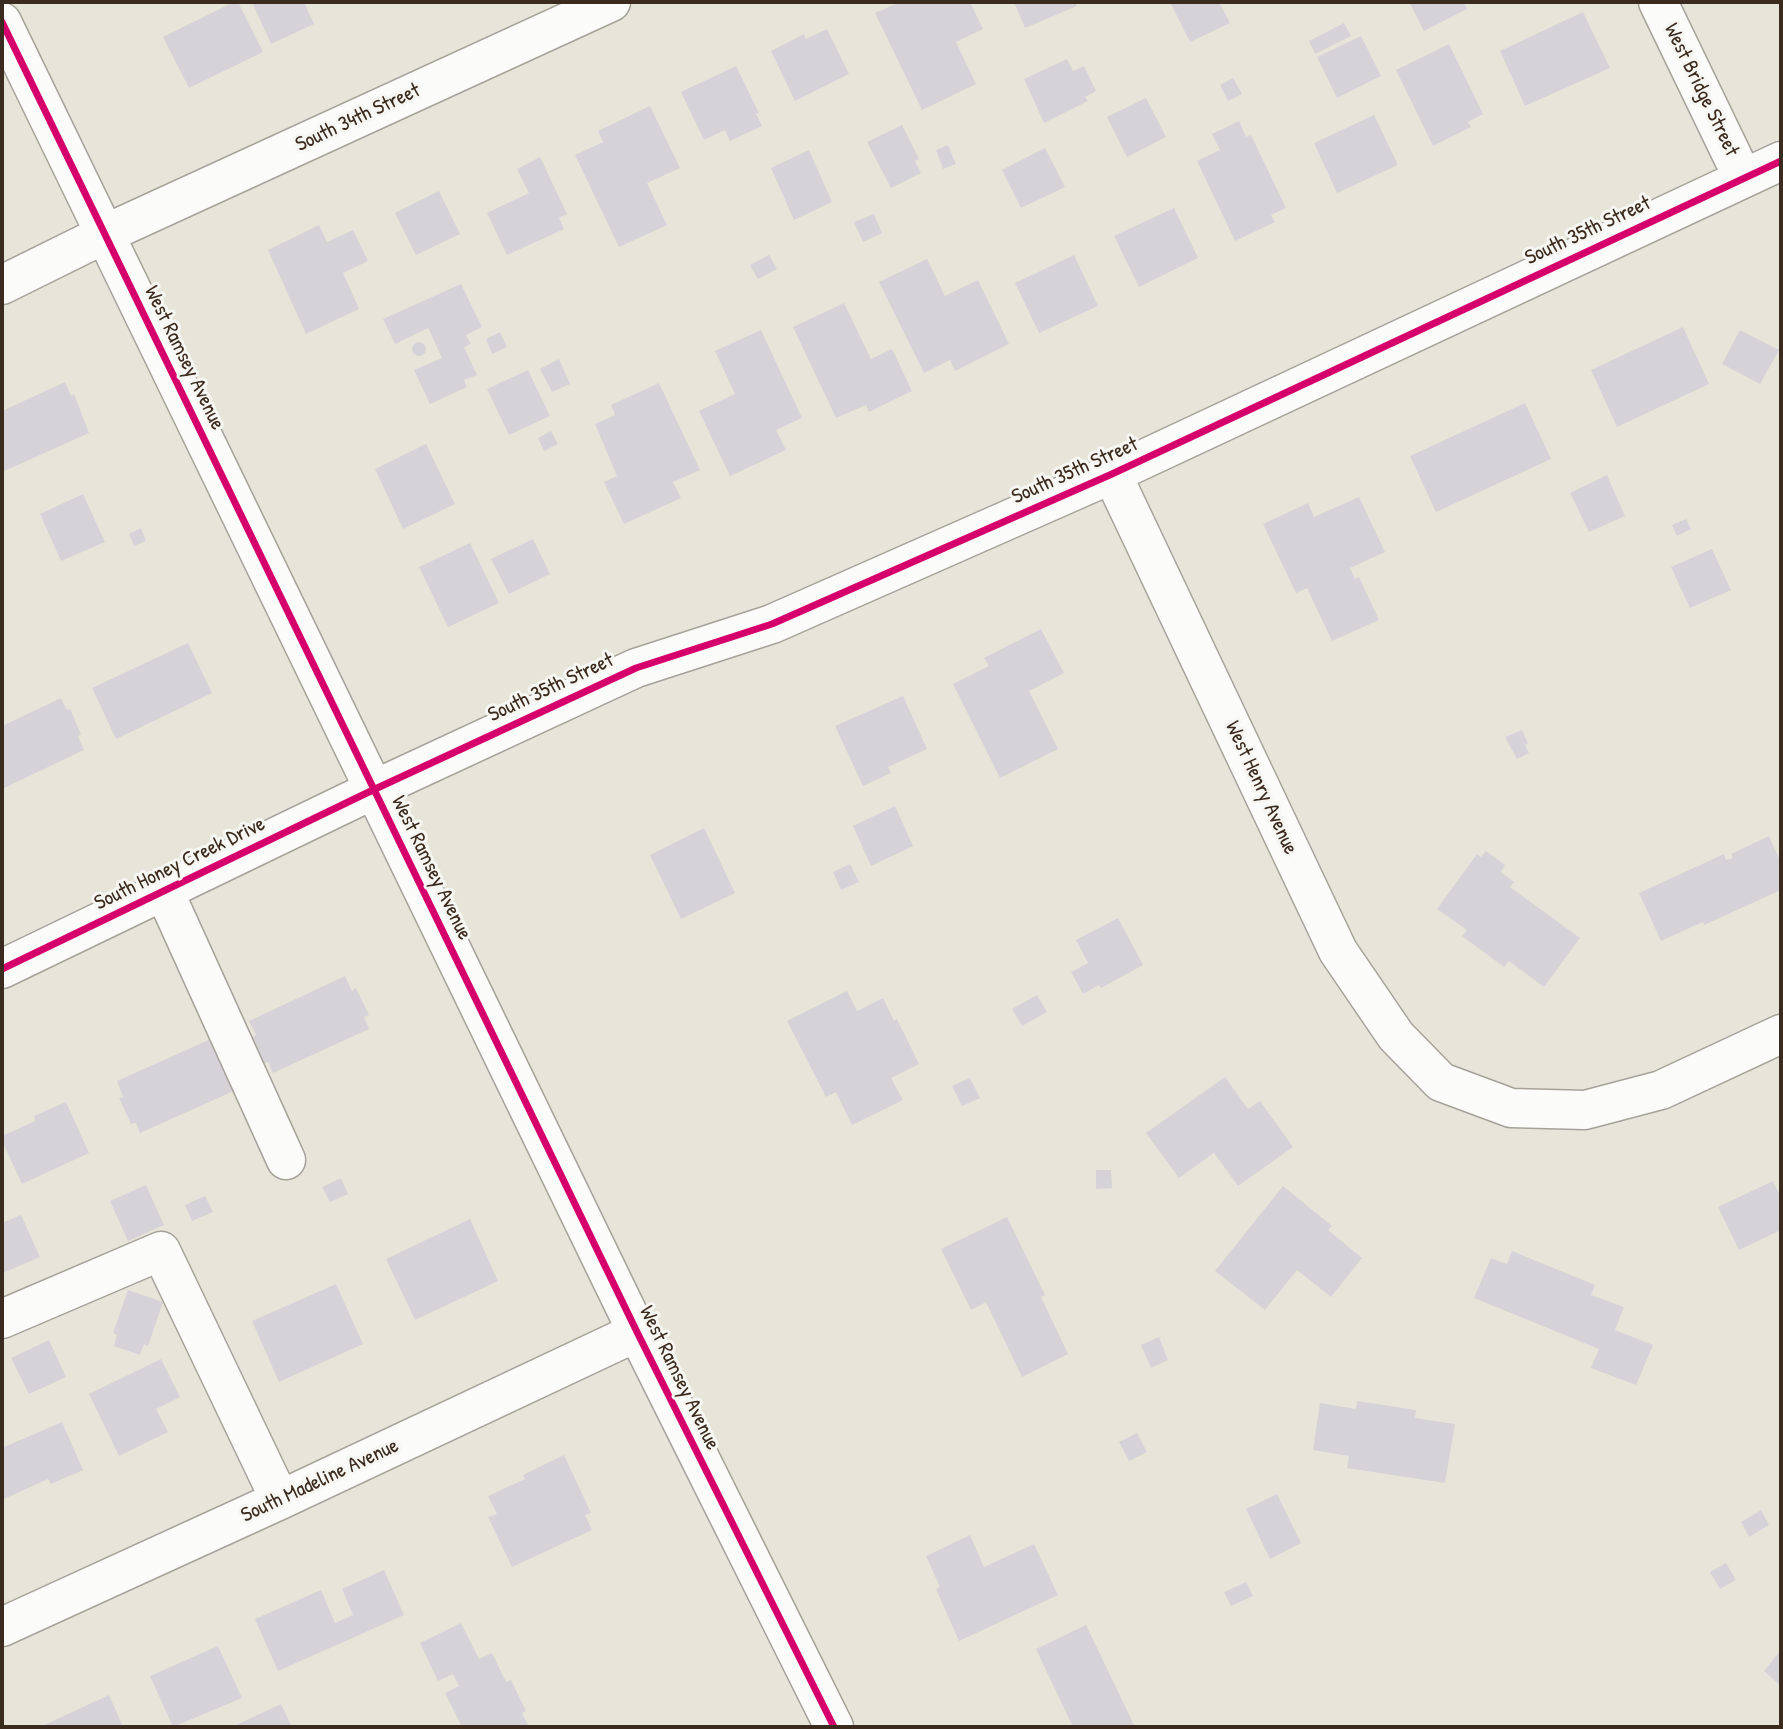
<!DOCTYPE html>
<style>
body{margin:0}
#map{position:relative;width:1783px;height:1729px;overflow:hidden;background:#e7e5d9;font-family:"Patrick Hand",sans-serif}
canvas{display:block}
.frame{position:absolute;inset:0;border:4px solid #3b2a1e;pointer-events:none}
</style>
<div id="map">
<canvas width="1783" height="1729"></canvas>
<div class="frame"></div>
</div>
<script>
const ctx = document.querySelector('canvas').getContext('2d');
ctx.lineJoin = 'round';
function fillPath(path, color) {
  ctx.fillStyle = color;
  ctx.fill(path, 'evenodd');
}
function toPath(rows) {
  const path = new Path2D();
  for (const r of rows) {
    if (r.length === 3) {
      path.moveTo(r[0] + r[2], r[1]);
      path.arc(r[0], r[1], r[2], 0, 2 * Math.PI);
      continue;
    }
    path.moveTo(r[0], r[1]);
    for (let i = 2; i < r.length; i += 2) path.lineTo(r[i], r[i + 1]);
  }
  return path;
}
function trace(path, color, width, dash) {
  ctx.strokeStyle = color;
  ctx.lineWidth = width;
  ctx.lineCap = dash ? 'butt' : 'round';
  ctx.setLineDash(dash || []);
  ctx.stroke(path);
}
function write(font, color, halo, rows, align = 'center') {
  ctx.font = font + ' "Patrick Hand",sans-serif';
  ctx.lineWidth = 6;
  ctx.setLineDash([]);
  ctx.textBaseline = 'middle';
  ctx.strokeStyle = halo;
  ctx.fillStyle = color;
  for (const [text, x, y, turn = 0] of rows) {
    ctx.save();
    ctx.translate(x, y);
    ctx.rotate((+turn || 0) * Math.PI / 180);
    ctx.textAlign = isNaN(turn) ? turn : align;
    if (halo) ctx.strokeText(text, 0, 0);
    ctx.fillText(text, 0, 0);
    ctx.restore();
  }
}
fillPath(toPath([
 [234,2,238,2,263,52,189,88,163,37],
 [252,2,304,2,314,24,271,44],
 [900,2,970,2,983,29,956,42,976,84,922,110,875,13],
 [1014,2,1075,2,1077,6,1025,28],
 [1170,2,1219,2,1230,23,1190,42],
 [1409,2,1464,2,1467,9,1424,31],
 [1583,12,1610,68,1525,106,1500,51],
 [1344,23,1351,36,1315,54,1309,41],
 [827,29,849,74,795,101,771,51,804,34,806,39],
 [1361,36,1381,76,1337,98,1317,57],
 [1449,44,1483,114,1468,122,1471,127,1433,146,1396,70],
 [1067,59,1073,71,1084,66,1096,91,1085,97,1088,101,1044,123,1024,79],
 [736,66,759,113,756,114,762,126,730,141,725,130,704,140,681,92],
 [1233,78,1242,94,1228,101,1220,85],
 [1146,98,1166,137,1127,157,1107,117],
 [650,106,680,168,647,183,667,225,619,247,575,155,603,142,598,131],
 [1374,115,1398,165,1337,193,1314,143],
 [1239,121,1246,137,1251,135,1286,208,1271,215,1275,222,1235,241,1197,161,1220,150,1212,134],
 [902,125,919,159,915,161,921,173,891,188,867,142],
 [948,145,956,164,943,169,936,150],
 [1045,148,1065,187,1021,208,1002,170],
 [809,150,832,202,794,220,771,168],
 [540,157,567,214,559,218,564,229,507,255,487,213,529,193,517,169],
 [439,191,460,234,416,255,395,213],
 [1174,208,1198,258,1139,287,1114,236],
 [874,214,882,233,863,242,854,222],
 [319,225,327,242,353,230,368,261,343,273,359,309,306,334,268,250],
 [769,255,777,269,758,279,750,265],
 [1074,255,1098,306,1039,333,1015,283],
 [927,259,945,296,978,280,1009,344,955,371,950,360,924,373,879,282],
 [461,284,482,327,466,335,471,344,464,347,477,375,464,380,467,387,430,404,414,370,442,358,428,328,395,344,383,319],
 [844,303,871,359,892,349,912,391,869,412,866,405,836,418,793,327],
 [1683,327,1709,384,1617,427,1591,370],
 [761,330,802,418,776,430,786,450,730,476,699,411,735,394,715,351],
 [1740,330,1779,350,1760,384,1722,364],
 [500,332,507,347,492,354,486,339],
 [419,349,7],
 [559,359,570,384,552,392,540,369],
 [528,370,550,416,509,435,487,389],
 [65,382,71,396,74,394,89,433,2,472,2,411],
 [659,383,700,470,673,482,681,498,624,524,604,482,617,476,595,424,615,415,611,405],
 [1525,403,1551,459,1436,512,1410,456],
 [551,431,558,444,544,451,538,438],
 [426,444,455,504,403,529,375,469],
 [1607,475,1625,516,1589,532,1570,493],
 [83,494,105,542,61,561,40,514],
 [1359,497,1385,552,1350,568,1355,579,1359,577,1379,620,1332,641,1307,588,1296,593,1263,524,1308,503,1314,517],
 [1686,519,1691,529,1677,536,1672,525],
 [141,528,146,541,134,546,129,534],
 [533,539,550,574,509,594,491,559],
 [470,543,499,603,448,627,419,567],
 [1712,549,1731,590,1690,608,1671,567],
 [1041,629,1064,673,1029,691,1058,749,1000,778,953,684,989,666,984,658],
 [188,643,212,693,116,739,92,688],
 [903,696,927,749,888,767,891,773,863,786,835,726],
 [61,698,67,710,70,709,81,734,78,736,84,750,2,789,2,726],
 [1522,730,1528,743,1525,745,1529,753,1517,759,1505,737],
 [895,806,913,846,871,866,853,826],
 [704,828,735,893,681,919,650,855],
 [1769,836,1781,863,1781,890,1704,925,1703,922,1661,941,1639,893,1724,854,1726,860,1733,858,1731,854],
 [1486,851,1505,865,1501,872,1514,882,1510,887,1580,938,1544,987,1509,961,1504,967,1462,936,1467,930,1437,909,1477,854,1481,857],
 [850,864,859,882,841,890,833,872],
 [1118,918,1143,965,1101,988,1099,985,1083,994,1071,972,1088,963,1076,940],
 [345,976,352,991,356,988,369,1015,364,1017,369,1029,273,1073,268,1062,263,1064,252,1038,256,1035,249,1021],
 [847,991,857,1011,883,998,894,1021,897,1019,919,1064,891,1078,903,1100,852,1125,836,1092,826,1097,787,1021],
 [1037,995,1047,1012,1022,1026,1012,1009],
 [213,1038,236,1090,140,1133,136,1123,131,1124,119,1098,123,1097,117,1081],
 [1225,1077,1248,1109,1260,1101,1293,1147,1238,1186,1214,1153,1179,1178,1146,1133],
 [970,1078,980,1098,962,1106,952,1086],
 [66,1102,89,1153,22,1184,2,1141,2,1136,35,1121,34,1116],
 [1096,1170,1111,1170,1112,1188,1096,1189],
 [341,1178,348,1194,330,1202,322,1187],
 [1773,1181,1781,1198,1781,1230,1739,1250,1718,1207],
 [146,1185,164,1225,128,1241,110,1201],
 [1283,1186,1332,1226,1328,1230,1362,1258,1331,1297,1297,1270,1265,1310,1215,1271],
 [205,1196,213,1212,192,1221,185,1205],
 [21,1215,40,1257,3,1273,2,1223],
 [1007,1217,1045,1295,1041,1297,1068,1354,1022,1377,986,1302,971,1310,941,1249],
 [470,1219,498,1281,415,1320,386,1259],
 [1512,1251,1595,1285,1591,1295,1624,1307,1615,1330,1653,1345,1636,1385,1591,1368,1599,1349,1474,1298,1491,1258,1507,1264],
 [336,1284,363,1344,279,1382,252,1321],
 [128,1290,163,1302,148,1346,144,1344,140,1355,114,1346,117,1335,113,1333],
 [1159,1337,1168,1360,1151,1368,1141,1345],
 [49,1340,66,1377,29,1394,11,1358],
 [161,1359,180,1397,156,1409,168,1432,119,1456,89,1394],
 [1357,1401,1416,1410,1415,1418,1455,1424,1445,1483,1347,1468,1349,1456,1313,1450,1320,1403,1356,1409],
 [62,1422,83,1470,51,1484,48,1479,4,1499,2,1494,2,1448],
 [1137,1433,1147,1452,1129,1461,1119,1442],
 [564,1455,591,1513,585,1515,592,1530,512,1567,488,1517,497,1514,488,1496,525,1479,523,1475],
 [1277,1494,1301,1543,1270,1559,1246,1509],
 [1761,1510,1769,1525,1749,1537,1741,1522],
 [970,1535,984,1567,1034,1544,1058,1595,959,1641,936,1589,940,1587,926,1556],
 [1726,1563,1736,1580,1720,1589,1710,1572],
 [384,1570,404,1615,278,1671,255,1619,321,1590,335,1623,353,1615,342,1589],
 [1246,1582,1253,1596,1231,1606,1224,1592],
 [461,1623,479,1659,492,1653,506,1682,511,1680,526,1711,522,1713,529,1727,462,1727,445,1693,459,1686,453,1674,438,1681,420,1643],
 [1086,1625,1135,1727,1073,1727,1036,1649],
 [218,1646,242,1698,173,1727,150,1676],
 [1781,1650,1781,1686,1764,1671],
 [109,1695,123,1727,40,1727],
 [281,1704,292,1727,237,1727,236,1725]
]), '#d5d3d7');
const minor = toPath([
 [1658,2,1743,178],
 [2,22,637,1332,834,1727],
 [2,285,105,234,611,2],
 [1112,474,1338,951,1396,1036,1441,1082,1511,1108,1585,1110,1661,1090,1781,1034],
 [164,891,286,1160],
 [2,969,373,790,636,668,772,624,1112,474,1781,161],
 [2,1319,161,1251,280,1500],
 [2,1627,280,1500,637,1332]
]);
trace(minor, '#a6a29a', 41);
trace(minor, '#fbfbf9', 38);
trace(toPath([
 [2,22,637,1332,834,1727],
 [2,969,373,790,636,668,772,624,1112,474,1781,161]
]), '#d6006c', 7);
write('21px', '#3b2a1e', '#f6f6f2', [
 ["West Bridge Street",1701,90,64],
 ["South 34th Street",358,118,-25],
 ["South 35th Street",1588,231,-25],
 ["West Ramsey Avenue",184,358,64],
 ["South 35th Street",1075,471,-24],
 ["South 35th Street",551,688,-25],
 ["West Henry Avenue",1261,788,65],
 ["South Honey Creek Drive",180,864,-26],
 ["West Ramsey Avenue",431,868,64],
 ["West Ramsey Avenue",679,1378,64],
 ["South Madeline Avenue",320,1481,-25]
]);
</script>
